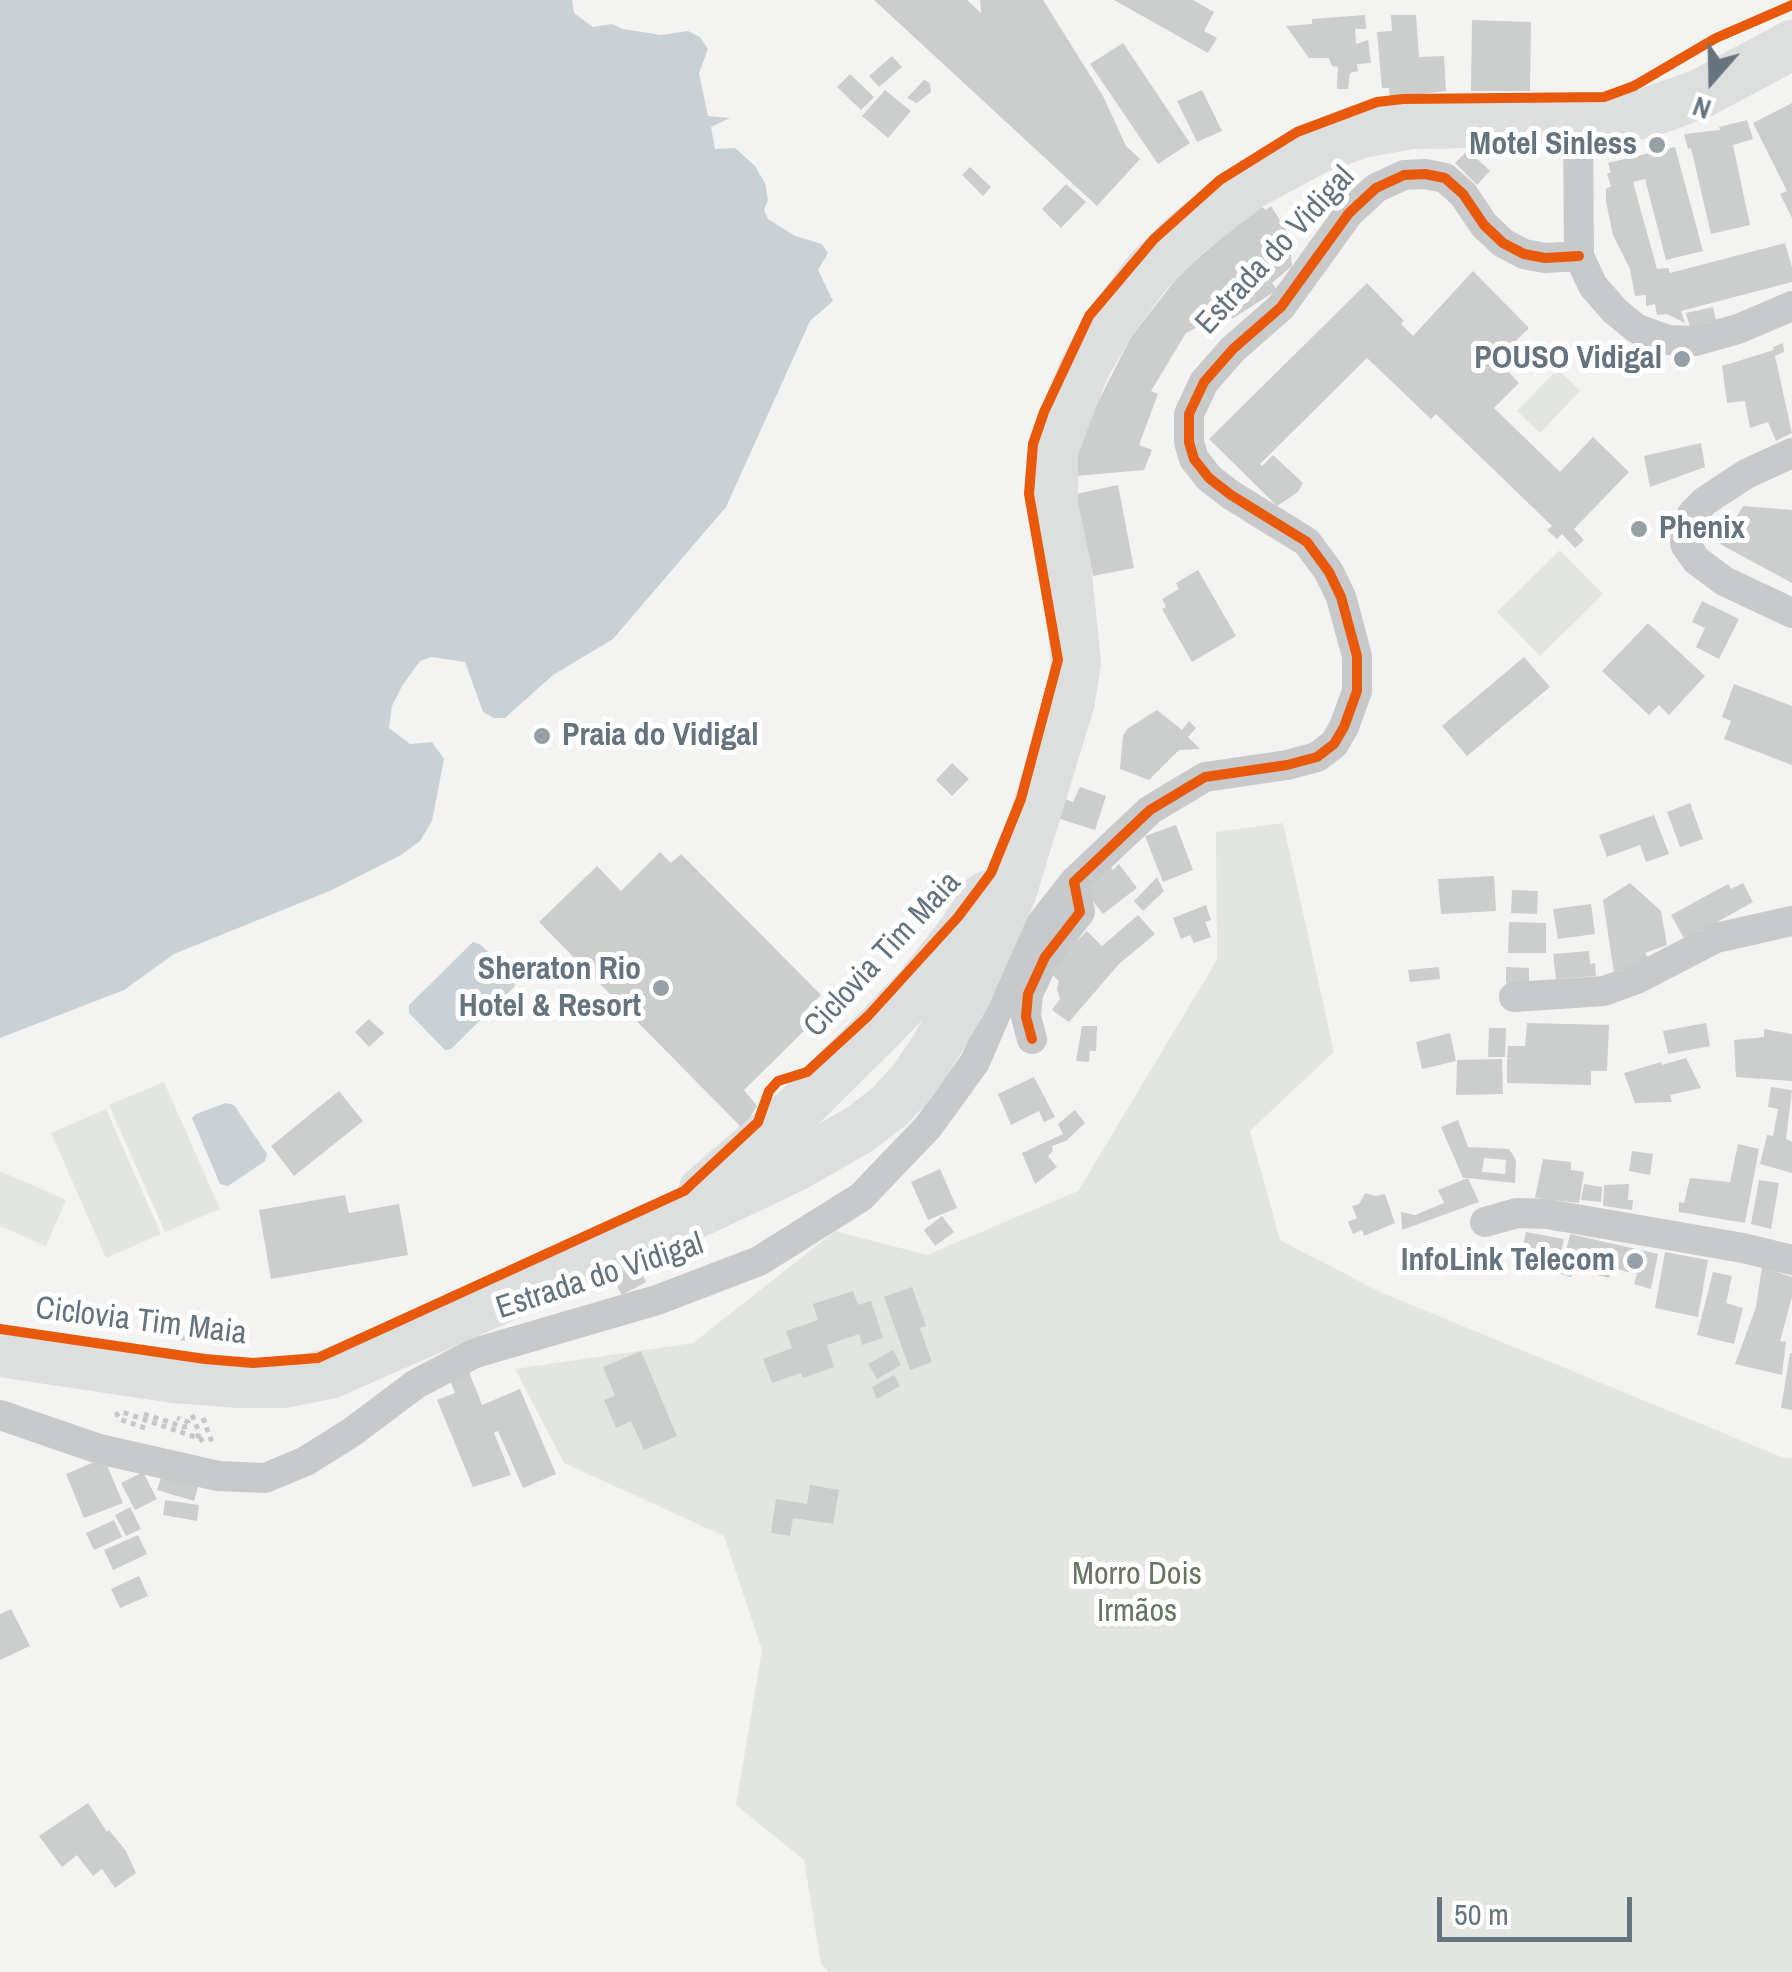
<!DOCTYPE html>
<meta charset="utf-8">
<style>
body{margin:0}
#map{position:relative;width:1792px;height:1972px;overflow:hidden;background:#f3f3f2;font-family:"Archivo Narrow",sans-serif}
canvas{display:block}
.north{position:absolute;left:1662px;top:30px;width:100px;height:100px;-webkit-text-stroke:8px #fff;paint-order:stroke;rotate:200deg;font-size:28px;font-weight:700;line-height:40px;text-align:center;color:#66747f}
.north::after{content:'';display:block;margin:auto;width:35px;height:45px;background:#66747f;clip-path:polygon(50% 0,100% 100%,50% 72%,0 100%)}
.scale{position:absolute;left:1437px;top:1897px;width:195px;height:45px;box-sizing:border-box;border:5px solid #66747f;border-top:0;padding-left:12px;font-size:30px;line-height:35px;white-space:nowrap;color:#66747f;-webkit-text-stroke:8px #fff;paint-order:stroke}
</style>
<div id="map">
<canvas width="1792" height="1972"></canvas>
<div class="north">N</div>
<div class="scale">50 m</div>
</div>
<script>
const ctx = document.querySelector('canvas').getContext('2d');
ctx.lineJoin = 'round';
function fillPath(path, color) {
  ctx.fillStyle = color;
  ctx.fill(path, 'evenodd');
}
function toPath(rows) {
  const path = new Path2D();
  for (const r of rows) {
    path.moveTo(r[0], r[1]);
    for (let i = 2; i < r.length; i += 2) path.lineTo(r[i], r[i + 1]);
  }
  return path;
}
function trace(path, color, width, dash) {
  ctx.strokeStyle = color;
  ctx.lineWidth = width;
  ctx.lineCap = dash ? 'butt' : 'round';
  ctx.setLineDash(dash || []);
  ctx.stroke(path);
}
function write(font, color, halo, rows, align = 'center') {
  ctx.font = font + ' "Archivo Narrow",sans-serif';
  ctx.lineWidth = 10;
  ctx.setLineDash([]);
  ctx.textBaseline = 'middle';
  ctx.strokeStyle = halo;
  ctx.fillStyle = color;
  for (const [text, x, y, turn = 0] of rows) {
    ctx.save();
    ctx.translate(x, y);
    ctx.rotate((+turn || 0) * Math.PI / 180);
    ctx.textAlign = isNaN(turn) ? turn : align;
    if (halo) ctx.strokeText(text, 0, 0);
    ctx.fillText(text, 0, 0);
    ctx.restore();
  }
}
fillPath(toPath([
 [1558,369,1580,391,1540,433,1517,411],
 [1560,550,1603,594,1540,656,1497,612],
 [1283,823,1334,1052,1250,1131,1280,1240,1380,1292,1784,1458,1792,1457,1792,1972,829,1972,821,1964,804,1860,736,1805,762,1650,724,1536,564,1463,515,1369,693,1343,835,1231,927,1255,1078,1191,1217,960,1216,832],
 [164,1082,220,1209,165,1232,109,1105],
 [106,1109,161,1234,106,1258,51,1133],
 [0,1171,66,1200,46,1246,0,1226]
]), '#e3e6e0');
fillPath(toPath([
 [0,0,572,0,574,13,593,27,612,24,623,29,661,35,688,31,700,37,708,49,699,73,708,116,730,118,711,127,715,149,735,148,755,166,765,183,768,200,764,210,768,219,795,236,822,244,828,253,818,270,833,301,810,321,726,507,613,639,553,675,505,718,494,718,483,712,465,662,431,657,420,661,402,686,392,706,389,728,410,744,432,742,444,759,432,821,420,841,401,855,332,890,174,954,124,990,0,1038],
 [473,942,481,945,516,979,515,986,451,1049,445,1050,409,1013,409,1005],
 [226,1103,234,1105,267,1154,265,1161,228,1186,220,1184,192,1118,196,1114]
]), '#cad1d4');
fillPath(toPath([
 [874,0,967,0,981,13,980,0,1043,0,1103,96,1126,146,1140,159,1097,206],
 [1114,0,1193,0,1214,12,1204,31,1217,38,1208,53],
 [1365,15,1366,29,1355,29,1356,44,1368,40,1371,63,1357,64,1358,71,1350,73,1348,89,1337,89,1338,67,1332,66,1329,58,1309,58,1286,26,1312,24,1312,19],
 [1391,15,1416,15,1419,57,1444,56,1446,91,1390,98,1389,88,1382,88,1377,32,1392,31],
 [1472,20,1531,22,1530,91,1471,91],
 [1123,43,1190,143,1158,164,1090,64],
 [892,56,902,67,879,87,869,76],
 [850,74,874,97,861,110,837,87],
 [924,80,930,83,931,92,917,103,907,98],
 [885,90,911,111,888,138,862,116],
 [1202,90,1222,131,1197,142,1177,101],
 [1792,103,1792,218,1780,194,1787,191,1753,123],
 [1747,120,1753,139,1733,145,1750,225,1711,234,1691,148,1688,149,1684,134,1720,130,1719,127],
 [1675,147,1703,251,1666,260,1645,179,1633,182,1657,269,1668,268,1670,273,1785,243,1792,267,1792,282,1681,311,1685,323,1667,314,1657,315,1655,304,1646,306,1646,295,1635,296,1630,269,1613,235,1606,202,1606,189,1611,186,1607,174,1611,172,1608,163],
 [1468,150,1490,171,1477,185,1455,163],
 [970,167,991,187,983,196,962,175],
 [1066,184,1086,202,1061,228,1042,209],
 [1259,205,1266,210,1271,206,1289,234,1292,266,1272,283,1277,290,1232,319,1223,306,1209,324,1205,323,1186,333,1151,391,1158,394,1139,445,1152,450,1144,470,1065,477,1091,416,1131,337,1180,274],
 [1473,271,1529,328,1497,360,1519,383,1494,408,1560,472,1593,437,1629,472,1574,529,1584,540,1575,548,1562,534,1557,539,1547,530,1552,526,1436,414,1431,419,1367,358,1260,464,1262,466,1273,455,1303,483,1298,492,1277,506,1209,439,1367,283,1404,321,1401,324,1413,336],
 [1713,307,1717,324,1691,331,1686,313],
 [1783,343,1784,352,1775,356,1792,433,1776,441,1768,422,1750,428,1745,401,1727,403,1722,366,1774,350,1773,347],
 [1701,443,1705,467,1650,487,1644,456],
 [1118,485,1134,568,1093,576,1076,494],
 [1743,506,1792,510,1792,583,1720,544],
 [1198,570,1236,636,1192,662,1162,609,1166,607,1162,599,1179,589,1176,583],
 [1702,601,1739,619,1719,659,1696,647,1705,628,1692,622],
 [1648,623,1705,676,1669,715,1659,705,1649,715,1602,671],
 [1524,657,1550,687,1467,756,1442,726],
 [1734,684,1792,706,1792,765,1724,739,1731,721,1722,717],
 [1157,710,1182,730,1189,721,1196,728,1188,737,1200,749,1179,750,1149,780,1120,769,1123,736,1127,729],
 [952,763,969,779,952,796,936,780],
 [1080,787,1106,796,1095,830,1057,818,1063,798,1073,802],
 [1690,803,1703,839,1680,847,1667,812],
 [1654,815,1669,854,1646,862,1640,845,1607,857,1599,835],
 [1176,825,1193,870,1163,882,1145,836],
 [660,852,671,863,681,854,821,995,801,1015,811,1024,744,1090,757,1106,743,1129,539,922,597,866,621,891],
 [1119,864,1137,888,1103,914,1082,887,1109,865,1113,870],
 [1494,876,1496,911,1441,914,1438,879],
 [1157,877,1164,891,1143,911,1134,901],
 [1630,883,1661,911,1667,945,1645,953,1649,959,1614,973,1603,900],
 [1743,883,1753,902,1685,940,1671,915,1728,884,1731,889],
 [1512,890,1538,891,1537,914,1511,913],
 [1591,904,1595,934,1558,939,1553,909],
 [1206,905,1211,920,1205,922,1211,937,1194,943,1190,935,1181,939,1173,918],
 [1138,915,1155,934,1119,964,1069,1022,1052,1010,1060,999,1057,989,1059,981,1047,970,1087,931,1102,946],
 [1509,922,1546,923,1546,953,1508,953],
 [1589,951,1590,964,1595,963,1596,976,1556,979,1553,954],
 [1439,967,1440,979,1410,982,1408,970],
 [1506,967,1529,968,1529,984,1506,983],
 [369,1019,384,1033,369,1047,355,1032],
 [1527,1023,1609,1025,1607,1071,1591,1071,1591,1085,1507,1083,1507,1059,1513,1059,1507,1058,1508,1046,1525,1046],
 [1706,1023,1710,1046,1668,1054,1663,1031],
 [1082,1026,1097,1026,1096,1051,1090,1051,1089,1062,1076,1061],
 [1489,1028,1506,1028,1505,1057,1488,1057],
 [1764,1029,1792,1034,1792,1081,1736,1077,1734,1040,1764,1037],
 [1450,1033,1456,1061,1422,1069,1416,1042],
 [1686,1058,1701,1088,1670,1095,1672,1102,1635,1103,1624,1073,1661,1062,1662,1065],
 [1502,1059,1503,1094,1456,1095,1457,1060],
 [1034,1077,1055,1117,1044,1122,1039,1111,1011,1125,998,1094],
 [1771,1087,1792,1090,1786,1139,1792,1142,1792,1173,1760,1164,1767,1135,1773,1136,1778,1109,1768,1107],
 [339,1091,363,1121,294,1176,271,1146],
 [1075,1110,1085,1123,1066,1141,1052,1146,1053,1151,1048,1156,1057,1167,1035,1184,1022,1153,1063,1134,1058,1124],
 [1458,1120,1468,1147,1509,1149,1516,1160,1515,1183,1468,1178,1479,1202,1402,1230,1401,1212,1415,1215,1444,1203,1438,1190,1468,1178,1463,1178,1441,1127],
 [1484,1158,1506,1160,1505,1174,1482,1172],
 [1738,1144,1759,1149,1745,1223,1679,1212,1679,1202,1684,1203,1690,1178,1730,1182],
 [1632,1151,1653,1154,1650,1175,1629,1171],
 [1543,1159,1571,1162,1571,1170,1584,1172,1579,1203,1535,1198],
 [940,1169,957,1208,928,1220,911,1182],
 [1759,1180,1779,1183,1771,1229,1751,1224],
 [1584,1184,1602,1187,1601,1202,1581,1200],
 [1629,1184,1628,1200,1633,1200,1632,1210,1603,1206,1604,1185],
 [1365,1193,1376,1196,1385,1194,1395,1223,1364,1236,1362,1230,1353,1234,1348,1222,1357,1218,1352,1206,1359,1204],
 [345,1195,349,1213,399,1204,408,1255,271,1279,259,1210],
 [942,1216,954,1232,935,1246,924,1230],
 [1526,1232,1564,1239,1558,1267,1520,1260],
 [1570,1234,1658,1254,1651,1289,1634,1284,1637,1274,1612,1268,1609,1278,1574,1269,1571,1277,1561,1274],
 [1665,1252,1708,1260,1698,1317,1655,1308],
 [635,1261,646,1282,622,1295,610,1274],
 [1762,1267,1792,1277,1792,1297,1780,1341,1786,1342,1782,1375,1735,1364,1756,1307],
 [1713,1272,1732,1276,1726,1303,1743,1308,1734,1344,1697,1335],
 [912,1287,926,1326,920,1328,932,1362,910,1370,884,1297],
 [853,1291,858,1305,871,1301,883,1338,862,1345,859,1334,827,1345,834,1367,803,1378,801,1373,772,1383,763,1359,792,1348,786,1331,818,1320,813,1304],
 [893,1350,901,1365,877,1379,868,1364],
 [641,1351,677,1436,644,1450,631,1421,616,1428,604,1400,615,1396,603,1367],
 [1790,1353,1792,1353,1792,1410,1781,1408],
 [469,1372,482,1405,520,1389,556,1474,523,1488,498,1431,494,1433,511,1475,473,1487,437,1400,455,1393,450,1380],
 [894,1375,900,1386,877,1399,872,1387],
 [104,1458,123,1503,84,1518,66,1474],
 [163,1471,199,1483,194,1501,157,1490],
 [143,1472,157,1499,135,1510,121,1483],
 [810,1485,839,1490,833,1524,793,1518,790,1536,771,1533,776,1499,807,1504],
 [165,1500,199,1505,197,1521,163,1515],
 [130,1507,141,1529,126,1536,115,1515],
 [114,1520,122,1537,94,1550,86,1533],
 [138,1535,147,1554,113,1570,104,1550],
 [139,1576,148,1596,120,1608,111,1589],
 [11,1609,30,1646,0,1660,0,1614],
 [88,1803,107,1832,109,1830,126,1851,136,1873,115,1888,102,1869,93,1876,77,1855,62,1867,39,1836]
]), '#cccdcd');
trace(toPath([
 [180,1338,237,1335,240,1340,236,1343],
 [144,1414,184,1427,189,1426,188,1422,177,1418],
 [192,1415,199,1432,197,1442],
 [203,1418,213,1445],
 [145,1428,119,1419,117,1414,122,1412,201,1439,205,1446]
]), '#c6c7c8', 5, [5, 5]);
trace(toPath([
 [1578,121,1579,256,1593,286,1615,311,1637,329,1668,340,1695,341,1738,329,1792,306],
 [1792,453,1746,474,1705,501,1692,514,1686,527,1685,544,1696,560,1724,581,1792,613],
 [1514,997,1604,991,1637,979,1716,938,1792,921],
 [1032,1039,1026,1017,1028,994,1045,957,1080,912,1074,882,1150,810,1205,777,1287,765,1317,757,1334,744,1344,727,1357,691,1357,656,1341,597,1329,572,1307,542,1231,495,1209,478,1194,459,1189,442,1189,414,1204,382,1233,349,1281,307,1349,213,1376,188,1404,175,1425,174,1445,178,1463,194,1484,225,1503,243,1524,254,1545,258,1579,256],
 [1485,1222,1517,1213,1547,1214,1743,1248,1792,1260],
 [0,1415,99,1449,218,1476,265,1478,306,1461,352,1432,416,1384,475,1353,657,1300,759,1261,861,1197,928,1127,975,1062,1026,943,1074,882]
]), '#c8c9ca', 30);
trace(toPath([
 [703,1191,796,1111,880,1028,921,985,962,933,986,896],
 [0,1352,174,1378,239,1383,284,1383,329,1374,712,1206,794,1167,860,1129,890,1106,913,1081,935,1048,965,997,1012,891,1070,701,1076,662,1066,566,1053,505,1053,450,1084,369,1110,323,1148,272,1189,232,1250,185,1317,149,1362,133,1413,124,1578,121,1644,114,1700,94,1792,45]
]), '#dddede', 50);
trace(toPath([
 [1032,1039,1026,1017,1028,994,1045,957,1080,912,1074,882,1150,810,1205,777,1287,765,1317,757,1334,744,1344,727,1357,691,1357,656,1341,597,1329,572,1307,542,1231,495,1209,478,1194,459,1189,442,1189,414,1204,382,1233,349,1281,307,1349,213,1376,188,1404,175,1425,174,1445,178,1463,194,1484,225,1503,243,1524,254,1545,258,1579,256],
 [0,1329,205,1359,253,1363,318,1358,684,1191,758,1122,769,1091,778,1081,807,1072,868,1016,958,917,991,873,1021,799,1058,660,1029,494,1033,444,1044,412,1089,316,1154,239,1220,180,1297,132,1377,102,1403,99,1604,97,1634,86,1716,38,1792,5]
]), '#e8590c', 10);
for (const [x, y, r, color] of [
 [1657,145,10,"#97a0a7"],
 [1682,359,10,"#97a0a7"],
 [1639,529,10,"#97a0a7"],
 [542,736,10,"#97a0a7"],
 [661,988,10,"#97a0a7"],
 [1635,1261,10,"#97a0a7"]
]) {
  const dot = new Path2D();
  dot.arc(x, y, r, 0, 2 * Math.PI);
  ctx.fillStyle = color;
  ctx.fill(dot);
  trace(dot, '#fff', 4);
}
write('bold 32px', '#66747f', '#fff', [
 ["Motel Sinless",1637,145],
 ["POUSO Vidigal",1662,359],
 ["Phenix",1659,529,"left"],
 ["Praia do Vidigal",562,736,"left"],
 ["Sheraton Rio",641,970],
 ["Hotel & Resort",641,1007],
 ["InfoLink Telecom",1615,1261]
], 'right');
write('32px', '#66747f', '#fff', [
 ["Estrada do Vidigal",1276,251,-47],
 ["Ciclovia Tim Maia",883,955,-47],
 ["Estrada do Vidigal",600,1277,-18],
 ["Ciclovia Tim Maia",141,1322,7]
]);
write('32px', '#687764', '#fff', [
 ["Morro Dois",1137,1575],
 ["Irmãos",1137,1612]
]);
</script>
